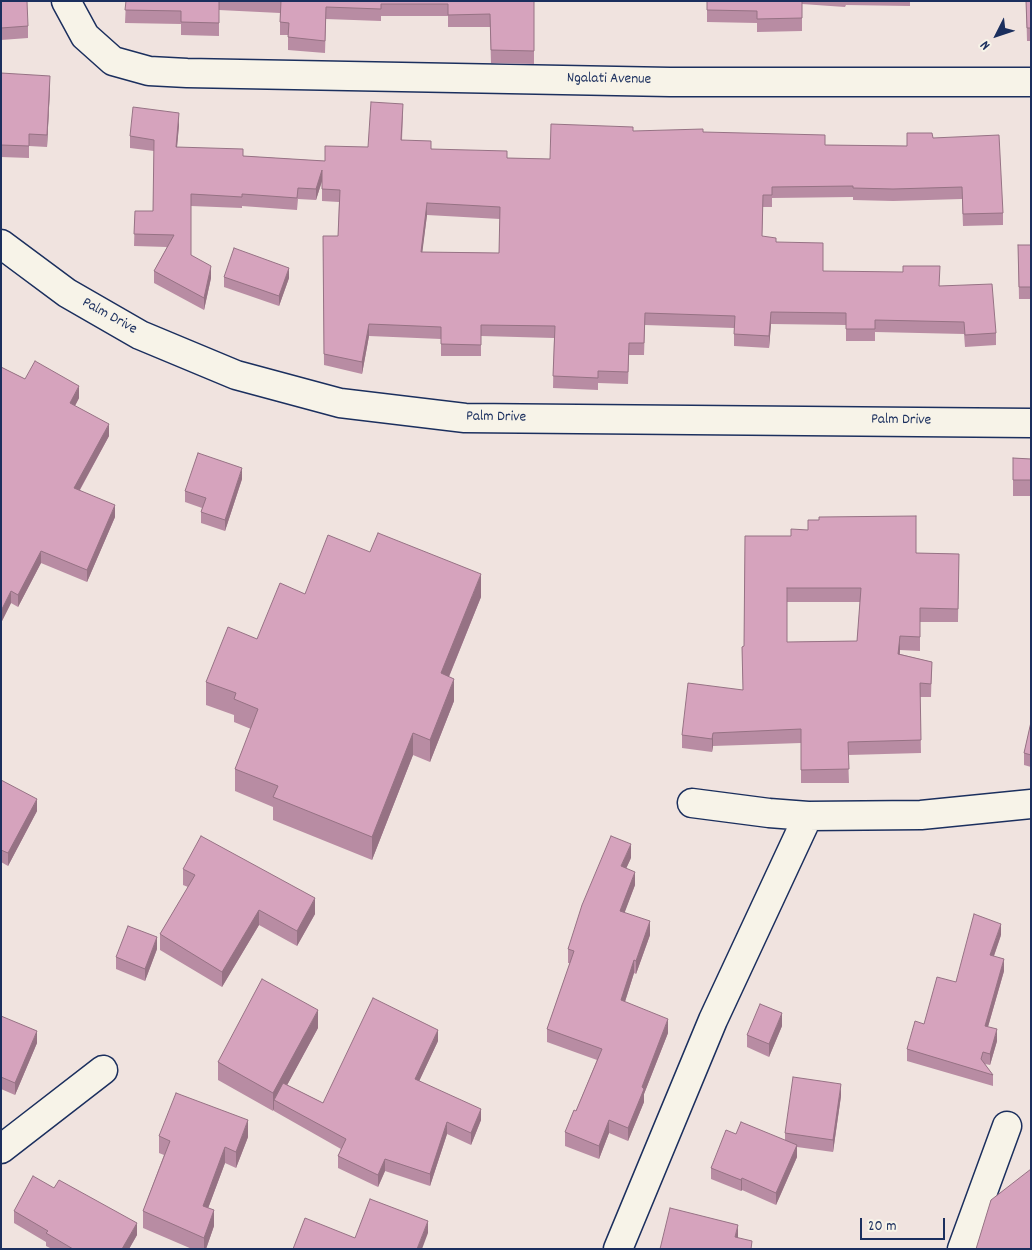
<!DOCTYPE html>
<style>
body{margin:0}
#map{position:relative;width:1032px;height:1250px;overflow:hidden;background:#f0e3df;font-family:Dekko,sans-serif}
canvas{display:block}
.frame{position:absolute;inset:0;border:2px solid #1b2f5e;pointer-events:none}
.north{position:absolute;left:972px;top:10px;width:50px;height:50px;-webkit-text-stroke:4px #f7f3e8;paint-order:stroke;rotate:229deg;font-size:14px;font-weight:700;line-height:20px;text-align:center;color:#1b2f5e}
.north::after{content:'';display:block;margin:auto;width:18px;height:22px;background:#1b2f5e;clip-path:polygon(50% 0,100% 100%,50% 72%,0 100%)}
.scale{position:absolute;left:860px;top:1218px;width:85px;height:22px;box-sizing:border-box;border:2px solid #1b2f5e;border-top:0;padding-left:6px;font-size:15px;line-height:18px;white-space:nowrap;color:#1b2f5e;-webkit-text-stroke:4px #f7f3e8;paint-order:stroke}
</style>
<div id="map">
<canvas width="1032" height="1250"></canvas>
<div class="frame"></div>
<div class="north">N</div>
<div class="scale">20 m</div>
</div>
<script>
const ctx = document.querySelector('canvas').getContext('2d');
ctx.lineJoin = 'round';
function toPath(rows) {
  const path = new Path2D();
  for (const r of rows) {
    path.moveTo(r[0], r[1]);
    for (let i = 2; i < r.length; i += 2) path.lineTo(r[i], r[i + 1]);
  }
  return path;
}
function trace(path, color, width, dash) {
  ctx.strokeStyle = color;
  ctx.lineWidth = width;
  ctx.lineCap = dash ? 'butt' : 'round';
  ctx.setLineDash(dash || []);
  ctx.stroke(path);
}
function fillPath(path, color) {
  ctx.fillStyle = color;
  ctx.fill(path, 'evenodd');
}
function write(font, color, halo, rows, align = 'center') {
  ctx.font = font + ' Dekko,sans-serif';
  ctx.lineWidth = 4;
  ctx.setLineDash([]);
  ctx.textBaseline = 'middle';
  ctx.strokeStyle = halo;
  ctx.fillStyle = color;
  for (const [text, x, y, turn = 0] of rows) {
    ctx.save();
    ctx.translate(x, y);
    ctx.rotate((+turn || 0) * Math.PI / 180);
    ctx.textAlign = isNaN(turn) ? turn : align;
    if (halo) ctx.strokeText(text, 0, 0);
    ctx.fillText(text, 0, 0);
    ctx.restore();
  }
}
const street = toPath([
 [66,1,85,36,113,61,149,71,187,73,670,82,1031,82],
 [692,803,769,813,808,816],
 [1,1149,103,1070],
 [618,1249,713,1020,808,816,921,815,1031,804],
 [962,1249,1007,1126]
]);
const secondary = toPath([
 [1,244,67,293,140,335,236,375,340,403,465,418,1031,423]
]);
trace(street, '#1b2f5e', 31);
trace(secondary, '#1b2f5e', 31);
trace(street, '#f7f3e8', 28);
trace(secondary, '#f7f3e8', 28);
fillPath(toPath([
 [1,1,28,26,28,38,1,40],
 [126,1,534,1,534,64,491,63,490,27,448,27,448,16,381,16,381,21,326,19,325,53,288,50,288,35,280,35,280,13,219,10,219,36,181,35,181,24,125,23],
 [707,1,910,1,910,6,846,5,845,7,802,4,802,31,757,32,757,23,707,22],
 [1026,1,1031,1,1031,41,1027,41],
 [1,73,50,88,47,147,29,146,29,158,1,157],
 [403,115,402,140,431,149,507,158,550,159,633,131,703,132,825,145,907,146,933,138,1003,213,1003,225,963,226,962,199,893,201,853,200,853,197,772,198,772,207,763,207,762,237,776,242,823,271,939,286,996,333,996,345,965,347,964,334,875,332,875,341,846,341,846,325,771,324,769,348,734,346,734,328,645,325,644,355,629,355,628,384,598,383,598,390,553,388,554,338,481,336,481,356,441,356,441,339,369,336,362,374,324,365,323,236,338,236,339,202,322,201,322,181,316,200,298,199,297,210,242,206,242,208,191,206,191,255,211,278,204,310,154,283,154,271,167,247,134,246,135,211,153,211,154,151,130,148,130,136,179,125,177,147,243,156,325,161,368,147],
 [427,215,500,219,499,253,422,252],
 [1018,245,1031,245,1031,299,1019,299],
 [224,277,289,278,279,306,224,287],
 [1,367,25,379,79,398,75,406,109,436,80,490,115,517,87,582,41,563,18,607,11,603,1,623],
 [1013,458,1031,459,1031,496,1013,496],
 [242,479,225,531,201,523,201,512,202,508,185,502,185,491],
 [745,536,916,553,959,554,958,622,920,622,920,651,900,650,900,654,932,662,931,697,920,697,921,753,848,755,849,783,801,783,801,743,713,746,712,752,682,748,682,735,743,690,742,647,744,646],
 [787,602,860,602,857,641,787,642],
 [305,594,481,597,449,677,454,701,430,762,413,755,372,860,273,820,273,807,235,791,235,769,251,729,234,722,234,715,206,705,206,682,257,639],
 [1031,722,1031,767,1024,765,1024,753],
 [1,780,37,811,8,866,1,862],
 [631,858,626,868,635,885,624,913,650,935,636,974,634,973,625,1002,668,1033,644,1094,644,1102,628,1141,609,1133,599,1159,565,1146,565,1132,576,1111,597,1060,547,1042,547,1029,570,963,568,963,568,949],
 [183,869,315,914,297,946,259,925,222,987,160,950,160,934,188,887,183,885],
 [1001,935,994,956,1004,971,988,1027,997,1041,990,1065,985,1064,993,1075,993,1086,907,1061,907,1049,924,1024],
 [157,949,145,981,116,969,116,957],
 [1,1016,37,1043,15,1095,1,1089],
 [782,1026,769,1057,747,1047,747,1035],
 [318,1028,287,1085,323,1103,438,1041,419,1081,481,1120,471,1145,447,1134,430,1186,385,1171,378,1187,338,1168,338,1156,341,1149,274,1111,274,1109,273,1111,218,1080,218,1062],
 [841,1096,833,1152,797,1147,797,1157,776,1205,742,1190,741,1191,711,1179,711,1168,736,1134,785,1140,785,1133],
 [159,1136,248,1137,236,1168,225,1163,208,1208,214,1226,206,1249,192,1249,143,1228,143,1211,164,1155,159,1153],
 [14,1211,137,1235,129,1249,52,1249,46,1246,46,1242,14,1223]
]), '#b88ca3');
fillPath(toPath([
 [50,76,50,88,47,147,47,135],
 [179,113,179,125,176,158,176,147],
 [322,170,322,181,316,200,316,189],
 [427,203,427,215,421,263,421,252],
 [211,266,211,278,204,310,204,298],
 [289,268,289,278,279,306,279,296],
 [771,312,771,324,769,348,769,336],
 [369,324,369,336,362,374,362,362],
 [79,386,79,398,70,415,70,403],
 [109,424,109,436,74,500,74,488],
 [242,468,242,479,225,531,225,520],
 [115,505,115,517,87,582,87,570],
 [41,551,41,563,18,607,18,595],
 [481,574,481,597,441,696,441,673],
 [11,591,11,603,1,623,1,611],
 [900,636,900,650,898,667,898,654],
 [454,679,454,701,430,762,430,740],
 [413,733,413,755,372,860,372,837],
 [713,733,713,746,712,752,712,739],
 [37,799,37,811,8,866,8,853],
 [631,844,631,858,621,880,621,866],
 [635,872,635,885,620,925,620,911],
 [315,898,315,914,297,946,297,931],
 [259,910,259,925,222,987,222,972],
 [650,921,650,935,636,974,636,961],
 [1001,924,1001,935,990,967,990,955],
 [157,937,157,949,145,981,145,969],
 [1004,959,1004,971,985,1037,985,1026],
 [634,960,634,973,621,1014,621,1000],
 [318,1010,318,1028,278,1102,274,1100,274,1109,273,1111,273,1093],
 [782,1013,782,1026,769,1057,769,1044],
 [668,1019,668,1033,644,1094,644,1102,628,1141,628,1128,642,1087],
 [997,1029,997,1041,990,1065,990,1054],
 [438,1030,438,1041,415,1090,415,1079],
 [37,1031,37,1043,15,1095,15,1083],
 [841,1084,841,1096,833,1152,833,1140],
 [481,1109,481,1120,471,1145,471,1133],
 [248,1120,248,1137,236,1168,236,1152],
 [609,1120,609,1133,599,1159,599,1146],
 [447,1122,447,1134,430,1186,430,1174],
 [797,1145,797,1157,776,1205,776,1193],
 [225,1147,225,1163,203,1222,203,1206],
 [385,1159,385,1171,378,1187,378,1175],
 [742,1178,742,1190,741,1191,741,1180],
 [214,1210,214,1226,206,1249,204,1249,204,1238],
 [428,1221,428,1233,422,1249,417,1249],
 [137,1223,137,1235,129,1249,122,1249],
 [738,1225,738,1239,735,1237]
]), '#967284');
const building = toPath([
 [1,1,27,1,28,26,1,28,1,1],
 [126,1,219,1,219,23,181,22,181,11,125,10,126,1],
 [281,1,534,1,534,51,491,50,490,14,448,15,448,4,381,4,381,9,326,7,325,41,288,37,289,23,280,22,281,1],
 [707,1,802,1,802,18,757,19,757,11,707,10,707,1],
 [1026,1,1031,1,1031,28,1027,28,1026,1],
 [1,73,50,76,47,135,29,134,29,146,1,145,1,73],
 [371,102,403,104,401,140,431,141,431,149,507,151,507,158,550,159,551,124,633,127,633,131,703,129,703,132,825,135,825,145,907,146,907,133,932,133,933,138,999,135,1003,213,963,214,962,187,893,189,853,188,853,186,772,187,772,195,763,195,762,236,776,238,776,242,823,243,823,271,903,272,903,266,940,266,939,286,992,284,996,333,965,335,964,322,875,320,875,329,846,329,846,313,771,312,769,336,734,334,735,316,645,313,644,343,629,343,628,372,598,371,598,378,553,376,555,326,481,325,481,345,441,344,441,327,369,324,362,362,324,354,323,236,338,236,340,190,322,189,322,170,316,189,298,188,297,198,242,194,242,197,191,194,191,255,211,266,204,298,154,271,174,235,134,234,135,211,153,211,154,140,130,136,133,107,179,113,176,147,243,149,243,156,325,161,325,146,368,147,371,102],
 [427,203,500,207,499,253,421,252,427,203],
 [1018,245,1031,245,1031,287,1019,287,1018,245],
 [234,248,289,268,279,296,224,277,234,248],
 [35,361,79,386,70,403,109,424,74,488,115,505,87,570,41,551,18,595,11,591,1,611,1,367,25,379,35,361],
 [198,453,242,468,225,520,201,512,206,498,185,491,198,453],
 [1013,458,1031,459,1031,480,1013,480,1013,458],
 [916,516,916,553,959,554,958,609,920,608,920,637,900,636,898,654,932,662,931,684,920,683,921,740,848,742,849,769,801,770,801,729,713,733,712,739,682,735,688,683,743,690,742,647,744,646,745,536,791,536,791,529,808,530,808,520,819,520,819,517,916,516],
 [787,588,861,588,857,641,787,642,787,588],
 [378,533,481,574,441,673,454,679,430,740,413,733,372,837,273,797,278,786,235,769,258,709,234,699,236,693,206,682,228,627,257,639,280,583,305,594,328,535,370,552,378,533],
 [1031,722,1031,755,1024,753,1031,722],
 [1,780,37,799,8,853,1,850,1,780],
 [201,836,315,898,297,931,259,910,222,972,160,934,195,875,183,869,201,836],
 [611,836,631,844,621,866,635,872,620,911,650,921,636,961,634,960,621,1000,668,1019,642,1087,644,1089,628,1128,609,1120,599,1146,565,1132,574,1110,576,1111,602,1049,547,1029,574,951,568,949,582,905,611,836],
 [974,914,1001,924,990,955,1004,959,985,1026,997,1029,990,1054,983,1052,981,1059,993,1075,907,1049,915,1021,924,1024,937,977,956,982,974,914],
 [128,926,157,937,145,969,116,957,128,926],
 [262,979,318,1010,273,1093,218,1062,262,979],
 [373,998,438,1030,415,1079,481,1109,471,1133,447,1122,430,1174,385,1159,378,1175,338,1156,346,1139,274,1100,283,1083,323,1103,373,998],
 [760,1004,782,1013,769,1044,747,1035,760,1004],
 [1,1016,37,1031,15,1083,1,1077,1,1016],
 [793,1077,841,1084,833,1140,785,1133,793,1077],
 [176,1093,248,1120,236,1152,225,1147,203,1206,214,1210,204,1238,143,1211,170,1141,159,1136,176,1093],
 [741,1122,797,1145,776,1193,742,1178,741,1180,711,1168,726,1130,736,1134,741,1122],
 [1031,1169,1031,1249,976,1249,991,1200,1031,1169],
 [33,1176,54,1188,59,1180,137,1223,122,1249,73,1249,46,1233,48,1231,14,1211,33,1176],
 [370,1199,428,1221,417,1249,293,1249,305,1218,355,1238,370,1199],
 [670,1208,738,1225,735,1237,752,1241,751,1249,660,1249,670,1208]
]);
fillPath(building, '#d6a3bd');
trace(building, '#967284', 1);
write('15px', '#1b2f5e', '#f7f3e8', [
 ["Ngalati Avenue",609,80,1],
 ["Palm Drive",109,317,29],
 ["Palm Drive",496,418,1],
 ["Palm Drive",901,421,1]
]);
</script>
